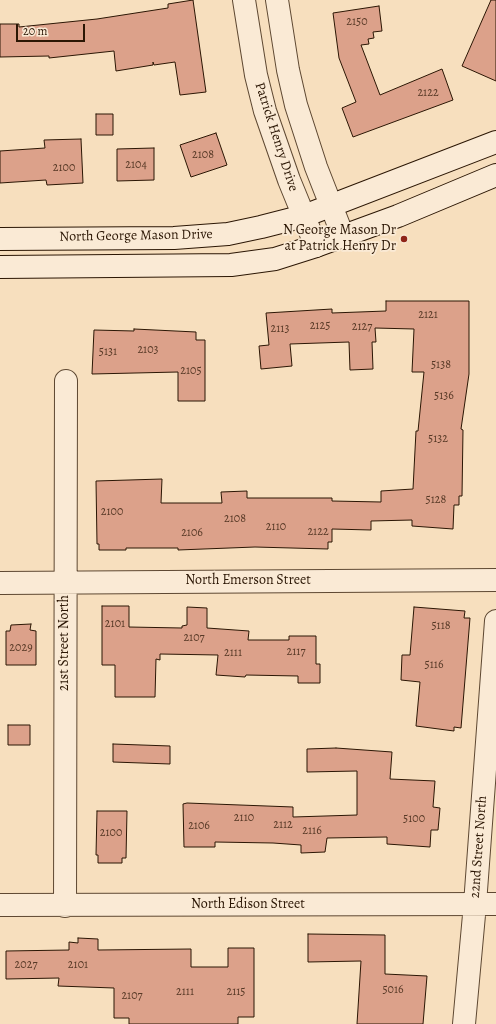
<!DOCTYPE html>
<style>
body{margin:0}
#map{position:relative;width:496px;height:1024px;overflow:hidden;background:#f7dfbe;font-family:Alegreya,serif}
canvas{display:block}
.scale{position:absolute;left:16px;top:24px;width:69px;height:18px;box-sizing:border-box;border:2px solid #2b1604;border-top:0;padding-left:5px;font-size:12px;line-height:14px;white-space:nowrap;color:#2b1604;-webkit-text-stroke:3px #faead5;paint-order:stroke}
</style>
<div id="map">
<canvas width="496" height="1024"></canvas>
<div class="scale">20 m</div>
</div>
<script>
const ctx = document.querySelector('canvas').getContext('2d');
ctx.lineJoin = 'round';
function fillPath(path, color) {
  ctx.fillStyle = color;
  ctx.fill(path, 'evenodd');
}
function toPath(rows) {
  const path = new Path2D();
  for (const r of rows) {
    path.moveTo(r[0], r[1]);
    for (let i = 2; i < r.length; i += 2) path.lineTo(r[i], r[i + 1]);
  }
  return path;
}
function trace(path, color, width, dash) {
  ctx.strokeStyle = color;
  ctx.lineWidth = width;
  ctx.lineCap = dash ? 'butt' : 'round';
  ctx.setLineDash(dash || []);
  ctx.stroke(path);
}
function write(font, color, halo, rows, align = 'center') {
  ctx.font = font + ' Alegreya,serif';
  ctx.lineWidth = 3.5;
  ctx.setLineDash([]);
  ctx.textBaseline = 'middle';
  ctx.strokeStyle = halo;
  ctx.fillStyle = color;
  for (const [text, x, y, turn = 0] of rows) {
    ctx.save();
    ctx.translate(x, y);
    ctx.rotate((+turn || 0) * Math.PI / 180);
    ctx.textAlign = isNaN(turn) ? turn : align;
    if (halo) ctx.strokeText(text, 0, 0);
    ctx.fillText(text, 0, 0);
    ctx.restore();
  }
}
const building = toPath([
 [193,0,206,92,180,95,175,62,154,65,153,62,153,65,116,71,114,51,49,58,49,56,0,57,0,24,19,24,19,27,97,19,168,8,168,4,193,0],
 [491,0,496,0,496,81,462,66,491,0],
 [379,6,382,31,373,32,374,38,368,39,369,44,361,45,380,95,442,69,453,100,353,137,342,108,356,102,339,58,333,13,379,6],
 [96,114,113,114,113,135,96,135,96,114],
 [216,133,227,165,191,177,180,145,216,133],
 [81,139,83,183,47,185,46,180,0,183,0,151,45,148,44,140,81,139],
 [154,148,154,180,117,181,117,149,154,148],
 [386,301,469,301,469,374,461,429,463,430,462,496,459,496,459,505,454,505,453,529,412,526,412,520,371,521,371,530,332,529,332,542,328,542,328,549,255,547,178,550,178,548,126,548,126,550,99,550,99,544,97,544,96,481,162,479,161,503,222,503,221,492,247,491,247,498,332,498,332,501,381,502,381,491,413,489,416,431,418,431,424,372,412,372,414,329,375,328,376,342,372,342,373,369,350,370,349,342,290,344,292,366,261,369,259,346,269,345,266,313,332,309,332,313,386,311,386,301],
 [134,329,196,332,196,340,205,340,205,401,178,401,178,372,92,374,94,330,134,331,134,329],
 [102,606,129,606,129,627,182,628,182,626,187,625,187,607,207,608,207,628,249,631,248,640,289,640,289,636,316,636,316,664,320,664,320,683,298,683,298,676,246,675,245,677,216,675,218,655,160,654,160,660,156,659,155,697,115,697,115,665,102,665,102,606],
 [414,607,465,611,464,618,470,618,461,728,454,727,454,731,416,726,420,682,401,680,402,655,410,655,414,607],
 [31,624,30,630,36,631,36,665,6,665,6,631,10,631,11,625,31,624],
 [8,725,30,725,30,745,8,745,8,725],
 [113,744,170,746,170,764,113,762,113,744],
 [336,748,392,752,390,779,435,781,433,807,440,808,438,830,431,830,430,847,387,844,387,837,327,838,325,852,301,853,301,845,273,843,215,842,215,847,184,847,183,804,187,803,293,807,293,817,357,815,357,771,307,772,307,749,336,748],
 [97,811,127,811,126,858,122,858,122,863,98,863,98,855,96,855,97,811],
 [308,934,385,935,385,974,427,976,423,1024,357,1024,361,961,308,962,308,934],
 [78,938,98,939,98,950,191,949,191,967,228,967,228,948,254,948,254,1017,238,1017,238,1024,129,1024,129,1018,114,1018,114,988,58,986,59,978,6,979,6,951,69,950,69,942,78,943,78,938]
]);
fillPath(building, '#dca18a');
trace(building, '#2b1604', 1);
const minor = toPath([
 [0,583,496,580],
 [0,905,496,904],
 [65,906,66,381],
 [464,1024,475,904,496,621]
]);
const tertiary = toPath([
 [244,0,256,75,265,111,289,180,316,246],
 [277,0,288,70,296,105,316,167,343,236]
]);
const secondary = toPath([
 [0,239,174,238,228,234,261,227,304,216,496,142],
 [0,267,231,265,275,259,316,246,398,216,496,175]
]);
trace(minor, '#5e4832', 24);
trace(tertiary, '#5e4832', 24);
trace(secondary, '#2b1604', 24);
trace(minor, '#faead5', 22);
trace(tertiary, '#faead5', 22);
trace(secondary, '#faead5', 22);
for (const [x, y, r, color] of [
 [404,239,4,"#8f2418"]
]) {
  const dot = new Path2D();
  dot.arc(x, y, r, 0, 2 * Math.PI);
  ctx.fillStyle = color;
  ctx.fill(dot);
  trace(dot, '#faead5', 1.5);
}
write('12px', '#573926', null, [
 ["2150",357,22],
 ["2122",428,93],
 ["2108",203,155],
 ["2104",136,165],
 ["2100",64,168],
 ["2121",428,315],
 ["2125",320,326],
 ["2127",362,327],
 ["2113",280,329],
 ["2103",148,350],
 ["5131",108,352],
 ["5138",441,365],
 ["2105",191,371],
 ["5136",444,396],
 ["5132",438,439],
 ["5128",436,500],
 ["2100",112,512],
 ["2108",235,519],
 ["2110",276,527],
 ["2122",318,532],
 ["2106",192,533],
 ["2101",115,624],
 ["5118",441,626],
 ["2107",194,638],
 ["2029",21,648],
 ["2117",296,652],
 ["2111",233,653],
 ["5116",434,665],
 ["2110",244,818],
 ["5100",414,819],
 ["2112",283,825],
 ["2106",199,826],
 ["2116",312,831],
 ["2100",111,833],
 ["2027",26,965],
 ["2101",78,965],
 ["5016",393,990],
 ["2111",185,992],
 ["2115",236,992],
 ["2107",132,996]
]);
write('14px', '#2b1604', '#faead5', [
 ["Patrick Henry Drive",276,137,72],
 ["North George Mason Drive",136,236,-1],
 ["North Emerson Street",248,581],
 ["21st Street North",65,643,-90],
 ["22nd Street North",479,847,-86],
 ["North Edison Street",248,905]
]);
write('14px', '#2b1604', '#faead5', [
 ["N George Mason Dr",396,231],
 ["at Patrick Henry Dr",396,247]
], 'right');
</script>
